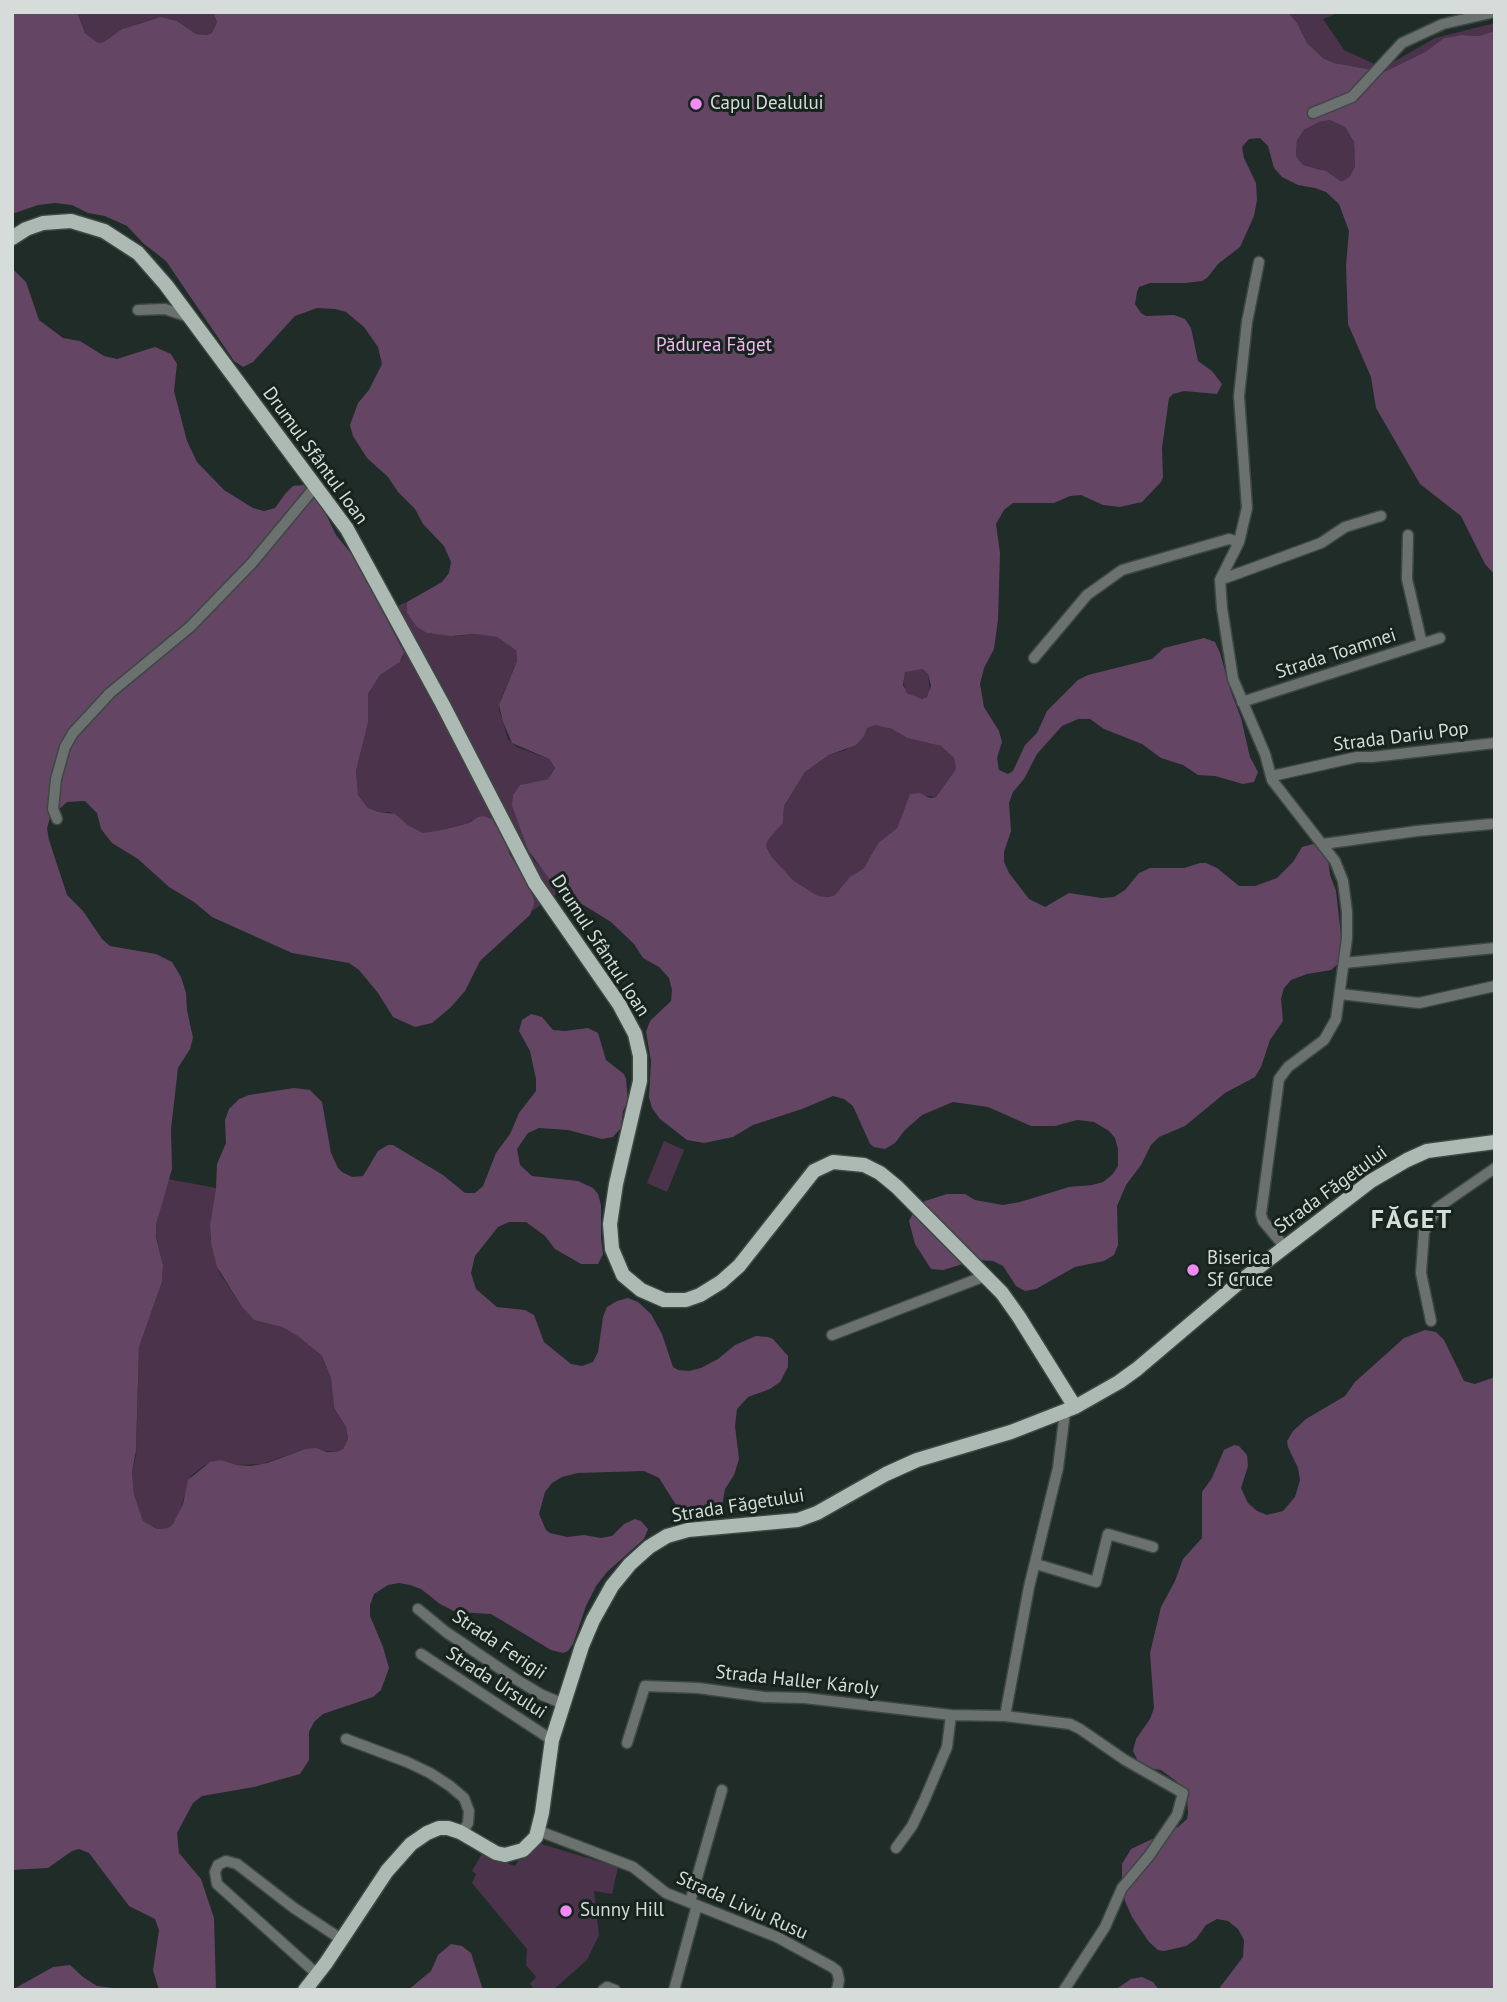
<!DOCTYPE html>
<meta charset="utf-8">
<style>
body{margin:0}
#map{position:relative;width:1507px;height:2002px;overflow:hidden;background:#202c27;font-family:"PT Sans",sans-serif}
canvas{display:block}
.frame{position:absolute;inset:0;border:14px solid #d5dcd9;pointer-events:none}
</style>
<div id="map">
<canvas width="1507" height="2002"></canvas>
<div class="frame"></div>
</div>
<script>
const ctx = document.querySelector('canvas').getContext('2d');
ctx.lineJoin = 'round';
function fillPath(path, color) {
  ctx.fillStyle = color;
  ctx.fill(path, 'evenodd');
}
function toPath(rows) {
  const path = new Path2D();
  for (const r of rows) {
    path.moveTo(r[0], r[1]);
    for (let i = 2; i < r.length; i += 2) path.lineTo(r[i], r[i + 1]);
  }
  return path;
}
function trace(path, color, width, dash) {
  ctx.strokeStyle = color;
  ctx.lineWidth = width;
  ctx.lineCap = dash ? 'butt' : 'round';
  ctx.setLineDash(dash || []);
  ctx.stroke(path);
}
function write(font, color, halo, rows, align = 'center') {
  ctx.font = font + ' "PT Sans",sans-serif';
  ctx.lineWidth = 6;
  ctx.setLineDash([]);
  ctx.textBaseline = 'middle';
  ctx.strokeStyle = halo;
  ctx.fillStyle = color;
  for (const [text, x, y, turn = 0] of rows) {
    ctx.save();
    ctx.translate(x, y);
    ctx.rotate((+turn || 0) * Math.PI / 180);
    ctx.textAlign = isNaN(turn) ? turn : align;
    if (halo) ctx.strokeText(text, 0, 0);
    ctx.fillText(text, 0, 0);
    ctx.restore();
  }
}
fillPath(toPath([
 [77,12,213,12,217,22,212,33,207,35,196,34,177,21,155,18,122,29,104,42,98,43,85,33],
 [1288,12,1341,12,1323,19,1344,50,1383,68,1435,38,1495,23,1495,31,1479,36,1461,35,1444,38,1425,52,1384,72,1334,63,1323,58,1307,43,1297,23],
 [1330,120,1345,127,1354,142,1355,166,1350,176,1345,180,1339,181,1320,169,1303,165,1296,156,1297,140,1304,130,1319,122],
 [407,602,407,613,427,633,457,636,474,634,497,637,516,649,517,661,501,699,499,710,503,722,508,739,517,747,549,759,555,768,548,779,520,785,512,806,528,850,534,860,561,891,532,911,534,905,530,889,506,845,472,820,469,823,446,829,423,833,408,825,390,812,379,812,368,808,358,795,356,771,368,723,368,694,380,675,400,662,403,657,403,648,386,611],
 [911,669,922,669,928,674,930,692,925,699,916,698,905,691,903,677,905,672],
 [875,725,892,729,907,738,941,746,954,758,956,769,936,797,910,794,897,828,878,843,864,868,855,874,835,895,829,897,818,896,794,881,771,856,766,846,768,840,783,823,784,806,805,772,829,755,846,750,869,726],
 [664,1141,684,1150,667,1192,647,1183],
 [168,1179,216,1188,210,1237,219,1272,242,1307,254,1320,282,1327,299,1337,322,1356,331,1378,334,1408,346,1427,348,1439,342,1450,337,1452,305,1449,262,1464,237,1465,221,1460,205,1465,191,1476,177,1520,168,1528,157,1529,146,1525,139,1517,134,1495,132,1472,136,1456,139,1347,162,1282,163,1265,155,1230],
 [538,1843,618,1867,612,1894,594,1891,599,1935,587,1960,553,1990,535,1990,530,1984,536,1977,526,1965,527,1949,472,1883,476,1874,472,1871,482,1854,515,1866,519,1859,528,1857]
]), '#4b334b');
fillPath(toPath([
 [12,12,77,12,85,33,98,43,104,42,122,29,160,17,177,21,196,34,207,35,212,33,217,22,213,12,1288,12,1297,23,1307,43,1323,58,1334,63,1384,72,1425,52,1444,38,1461,35,1479,36,1495,31,1495,575,1485,564,1461,516,1420,484,1376,408,1371,377,1348,324,1346,265,1349,231,1339,204,1326,192,1315,188,1298,185,1282,177,1274,168,1268,146,1260,138,1249,139,1242,147,1244,158,1256,183,1257,200,1254,216,1240,247,1218,264,1207,278,1202,281,1185,283,1150,283,1139,287,1137,292,1135,304,1141,313,1146,316,1174,315,1185,319,1191,328,1198,361,1212,371,1222,384,1217,394,1184,391,1173,394,1169,398,1162,448,1163,477,1161,482,1142,502,1120,507,1103,505,1081,495,1070,496,1054,503,1013,503,1004,510,996,524,1000,553,998,620,994,649,984,668,980,684,984,707,999,731,1002,742,997,758,999,770,1008,774,1013,771,1025,745,1037,733,1047,711,1078,680,1088,675,1152,659,1164,648,1204,638,1215,642,1220,653,1231,692,1241,718,1250,757,1258,772,1254,782,1243,784,1215,776,1198,775,1183,765,1161,758,1142,744,1104,729,1090,719,1078,719,1062,726,1037,754,1024,779,1013,792,1009,803,1011,831,1004,852,1004,862,1009,873,1029,899,1045,907,1069,893,1102,898,1114,897,1125,890,1139,873,1150,868,1184,868,1200,863,1206,863,1217,868,1239,886,1255,886,1277,878,1293,862,1302,847,1313,844,1318,845,1328,858,1330,875,1336,891,1341,935,1339,963,1331,970,1307,974,1291,980,1284,988,1281,999,1283,1021,1270,1040,1261,1067,1255,1077,1225,1093,1185,1126,1159,1137,1151,1145,1141,1165,1126,1185,1117,1206,1118,1245,1114,1255,1104,1261,1075,1267,1036,1289,1025,1291,1016,1286,1003,1266,993,1261,976,1260,943,1270,931,1269,915,1244,909,1221,916,1207,925,1201,947,1194,965,1194,975,1200,1003,1205,1020,1202,1069,1187,1092,1185,1103,1182,1112,1175,1118,1166,1118,1149,1115,1138,1109,1131,1094,1122,1077,1120,1055,1126,1031,1126,988,1107,953,1102,922,1115,905,1130,895,1143,885,1149,874,1147,870,1144,853,1106,844,1099,833,1096,802,1109,753,1125,733,1137,704,1143,687,1140,660,1119,652,1108,649,1097,651,1061,646,1032,650,1021,671,1001,672,990,669,978,659,967,643,958,634,944,611,922,556,888,528,850,512,806,513,795,520,785,548,779,555,768,549,759,512,743,503,722,499,705,517,661,516,650,497,637,474,634,451,636,427,633,417,627,407,613,407,602,442,582,449,573,451,562,444,546,423,524,415,509,398,492,388,477,367,458,353,436,350,425,358,403,369,390,382,364,378,347,364,327,346,312,335,309,317,308,295,316,253,362,243,367,234,361,166,261,143,243,127,226,105,216,88,213,72,205,55,203,38,205,12,214],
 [1330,120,1345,127,1354,142,1355,166,1350,176,1345,180,1340,181,1326,171,1303,165,1296,156,1297,140,1304,130,1319,122],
 [922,669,928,674,931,686,927,697,922,699,907,693,903,685,905,672],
 [875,725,892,729,907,738,941,746,954,758,956,769,936,797,930,798,920,793,910,794,897,828,878,843,864,868,850,877,835,895,829,897,818,896,794,881,771,856,766,846,768,840,783,823,784,806,805,772,829,755,856,745,864,736,867,728],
 [12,268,26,282,39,320,63,338,80,341,104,356,117,359,155,347,171,354,177,364,174,391,187,441,197,462,224,490,253,508,264,511,275,508,285,494,293,486,304,485,314,490,336,535,354,557,404,652,400,662,380,675,368,694,368,723,356,771,358,795,368,808,379,812,395,814,408,825,423,833,446,829,469,823,478,817,483,816,494,820,503,834,510,855,526,879,534,900,534,905,530,915,480,961,465,991,450,1008,432,1023,415,1027,393,1017,378,993,359,970,349,963,292,953,212,917,194,902,169,887,138,859,112,843,101,829,97,813,85,801,67,802,50,818,47,828,49,840,67,895,83,911,102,939,110,946,156,954,172,962,181,977,186,993,187,1010,193,1038,190,1049,178,1068,171,1129,172,1169,156,1225,156,1237,163,1265,162,1282,139,1347,136,1451,132,1472,134,1495,143,1521,157,1529,168,1528,173,1524,183,1504,188,1480,210,1462,221,1460,237,1465,251,1466,267,1463,305,1449,316,1448,327,1452,337,1452,343,1449,348,1439,346,1427,334,1408,331,1378,322,1356,299,1337,282,1327,254,1320,242,1307,217,1267,211,1243,210,1226,216,1188,217,1164,226,1143,225,1120,229,1109,239,1099,249,1095,294,1088,310,1090,322,1102,331,1153,338,1168,342,1172,352,1177,363,1176,378,1151,388,1145,393,1145,443,1175,465,1193,475,1193,483,1186,496,1153,510,1134,519,1113,536,1091,536,1079,530,1051,519,1031,522,1020,531,1014,542,1017,553,1030,565,1031,588,1028,598,1033,606,1060,624,1074,626,1079,628,1101,623,1111,621,1128,613,1137,602,1139,568,1130,539,1128,528,1133,517,1149,520,1165,532,1176,578,1181,593,1188,598,1194,601,1205,601,1238,603,1254,598,1264,581,1264,555,1249,545,1236,526,1222,509,1222,498,1227,475,1256,471,1273,476,1289,497,1307,525,1310,534,1315,544,1342,571,1364,582,1366,593,1362,598,1352,603,1317,607,1307,617,1301,628,1298,638,1302,651,1314,662,1334,673,1367,678,1370,689,1371,701,1368,718,1359,735,1345,756,1336,768,1337,773,1339,788,1356,788,1367,780,1382,770,1389,748,1397,737,1409,735,1426,739,1459,734,1475,725,1489,722,1506,715,1515,704,1518,687,1516,678,1508,659,1478,644,1471,578,1473,562,1477,552,1483,545,1492,539,1514,546,1530,550,1533,567,1537,584,1535,601,1538,612,1536,624,1524,635,1519,641,1521,648,1529,644,1539,607,1572,596,1586,586,1606,573,1644,568,1651,563,1653,551,1650,491,1614,456,1612,440,1604,421,1589,410,1585,399,1583,388,1585,374,1594,370,1605,370,1616,383,1647,389,1668,381,1690,373,1697,323,1714,314,1722,309,1732,309,1760,300,1774,254,1787,202,1796,193,1803,177,1833,179,1853,201,1879,214,1918,216,1990,159,1990,153,1970,159,1930,155,1919,129,1906,89,1853,79,1849,72,1851,48,1868,12,1870],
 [1425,1330,1436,1332,1444,1340,1464,1381,1475,1384,1495,1377,1495,1990,1218,1990,1243,1957,1244,1940,1238,1929,1228,1921,1217,1919,1206,1925,1196,1939,1186,1946,1164,1951,1158,1950,1149,1942,1132,1917,1125,1901,1122,1882,1122,1864,1131,1849,1178,1827,1187,1819,1188,1813,1187,1796,1176,1781,1161,1770,1149,1768,1138,1761,1133,1751,1136,1739,1150,1719,1154,1708,1150,1653,1161,1607,1175,1581,1183,1559,1202,1538,1202,1492,1212,1478,1224,1450,1234,1445,1239,1446,1247,1455,1248,1466,1241,1488,1248,1503,1257,1511,1267,1515,1283,1511,1295,1497,1300,1480,1298,1468,1288,1447,1287,1441,1293,1431,1306,1419,1345,1396,1355,1382,1404,1338],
 [451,1944,462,1946,471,1953,483,1990,408,1990,431,1971,438,1955],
 [70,1965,83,1977,97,1986,129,1990,12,1990,53,1967],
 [1142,1977,1153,1982,1159,1990,1115,1990,1131,1979]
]), '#644564');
const minor = toPath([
 [1313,113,1352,97,1402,43,1443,24,1495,12],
 [1259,262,1247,322,1239,396,1247,508,1239,542,1220,580,1222,608,1233,679,1265,754,1272,780,1335,861,1343,881,1347,912,1347,938,1336,1019,1324,1040,1288,1067,1279,1079,1261,1214,1263,1221,1284,1246],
 [138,310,165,309,189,317],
 [1408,535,1407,579,1422,644],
 [1220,580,1321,543,1345,527,1381,516],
 [1034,658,1087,595,1122,570,1229,539,1239,542],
 [1242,702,1440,638],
 [1272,776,1357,757,1372,757,1495,743],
 [57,819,53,809,56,779,65,747,73,733,110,693,190,627,252,563,315,487],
 [1323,844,1417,831,1491,824],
 [1344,963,1495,948],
 [1340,994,1419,1003,1495,986],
 [1431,1321,1421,1273,1424,1232,1437,1208,1495,1168],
 [832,1335,985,1276],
 [1036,1564,1096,1582,1108,1534,1153,1547],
 [418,1609,446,1632,514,1678,542,1695,564,1704],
 [421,1654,552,1740],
 [1005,1716,1029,1587,1058,1468,1065,1412],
 [346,1739,407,1762,430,1773,450,1786,464,1798,469,1811,468,1823,462,1833],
 [627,1743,645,1686,698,1688,764,1697,805,1698,951,1715,1005,1716,1070,1724,1080,1729,1125,1760,1183,1793,1177,1815,1149,1856,1122,1888,1105,1927,1064,1990],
 [539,1831,633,1867,666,1893,777,1937,832,1967,837,1971,839,1980,837,1990],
 [896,1848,912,1826,924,1801,947,1747,951,1715],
 [690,1902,722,1790],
 [317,1974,217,1884,215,1872,218,1865,226,1861,237,1864,294,1908,341,1939],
 [603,1990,607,1987,615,1990],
 [674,1990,697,1905]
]);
const major = toPath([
 [12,238,26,229,43,223,71,221,104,231,138,253,166,285,347,529,443,705,535,883,619,1004,635,1034,640,1056,640,1081,616,1184,610,1224,612,1249,623,1275,641,1290,664,1300,686,1300,700,1295,721,1282,739,1266,814,1171,833,1162,864,1165,880,1173,897,1187,1002,1293,1019,1317,1075,1407],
 [305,1990,326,1963,387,1871,411,1844,427,1833,439,1828,448,1828,460,1832,496,1853,505,1855,523,1850,536,1837,542,1813,552,1740,582,1646,593,1620,612,1586,630,1564,649,1547,667,1536,688,1530,798,1520,817,1513,886,1474,917,1460,1011,1432,1075,1407,1119,1382,1137,1369,1242,1280,1371,1181,1407,1160,1427,1151,1495,1142]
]);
trace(minor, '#3d4843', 13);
trace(major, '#3d4843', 17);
trace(minor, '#6b716e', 10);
trace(major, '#adbab4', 14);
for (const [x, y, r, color] of [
 [696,104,7,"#f18af4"],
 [1193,1270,7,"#f18af4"],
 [566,1911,7,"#f18af4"]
]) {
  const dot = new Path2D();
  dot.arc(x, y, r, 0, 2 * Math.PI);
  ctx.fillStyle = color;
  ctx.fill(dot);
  trace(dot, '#17231d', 2.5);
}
write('19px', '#d5dcd9', '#17231d', [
 ["Capu Dealului",710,104],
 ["Biserica",1207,1259],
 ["Sf Cruce",1207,1281],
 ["Sunny Hill",580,1911]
], 'left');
write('19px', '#f0baf1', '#17231d', [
 ["Pădurea Făget",714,346]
]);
write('19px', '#d5dcd9', '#17231d', [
 ["Drumul Sfântul Ioan",315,456,54],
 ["Strada Toamnei",1336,654,-18],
 ["Strada Dariu Pop",1401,737,-7],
 ["Drumul Sfântul Ioan",600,946,57],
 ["Strada Făgetului",1331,1190,-36],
 ["Strada Făgetului",738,1506,-9],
 ["Strada Ferigii",499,1645,34],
 ["Strada Haller Károly",797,1681,6],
 ["Strada Ursului",496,1683,33],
 ["Strada Liviu Rusu",742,1906,24]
]);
ctx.letterSpacing = '2px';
write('bold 26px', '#d5dcd9', '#17231d', [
 ["FĂGET",1412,1221]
]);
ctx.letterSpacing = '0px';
</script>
